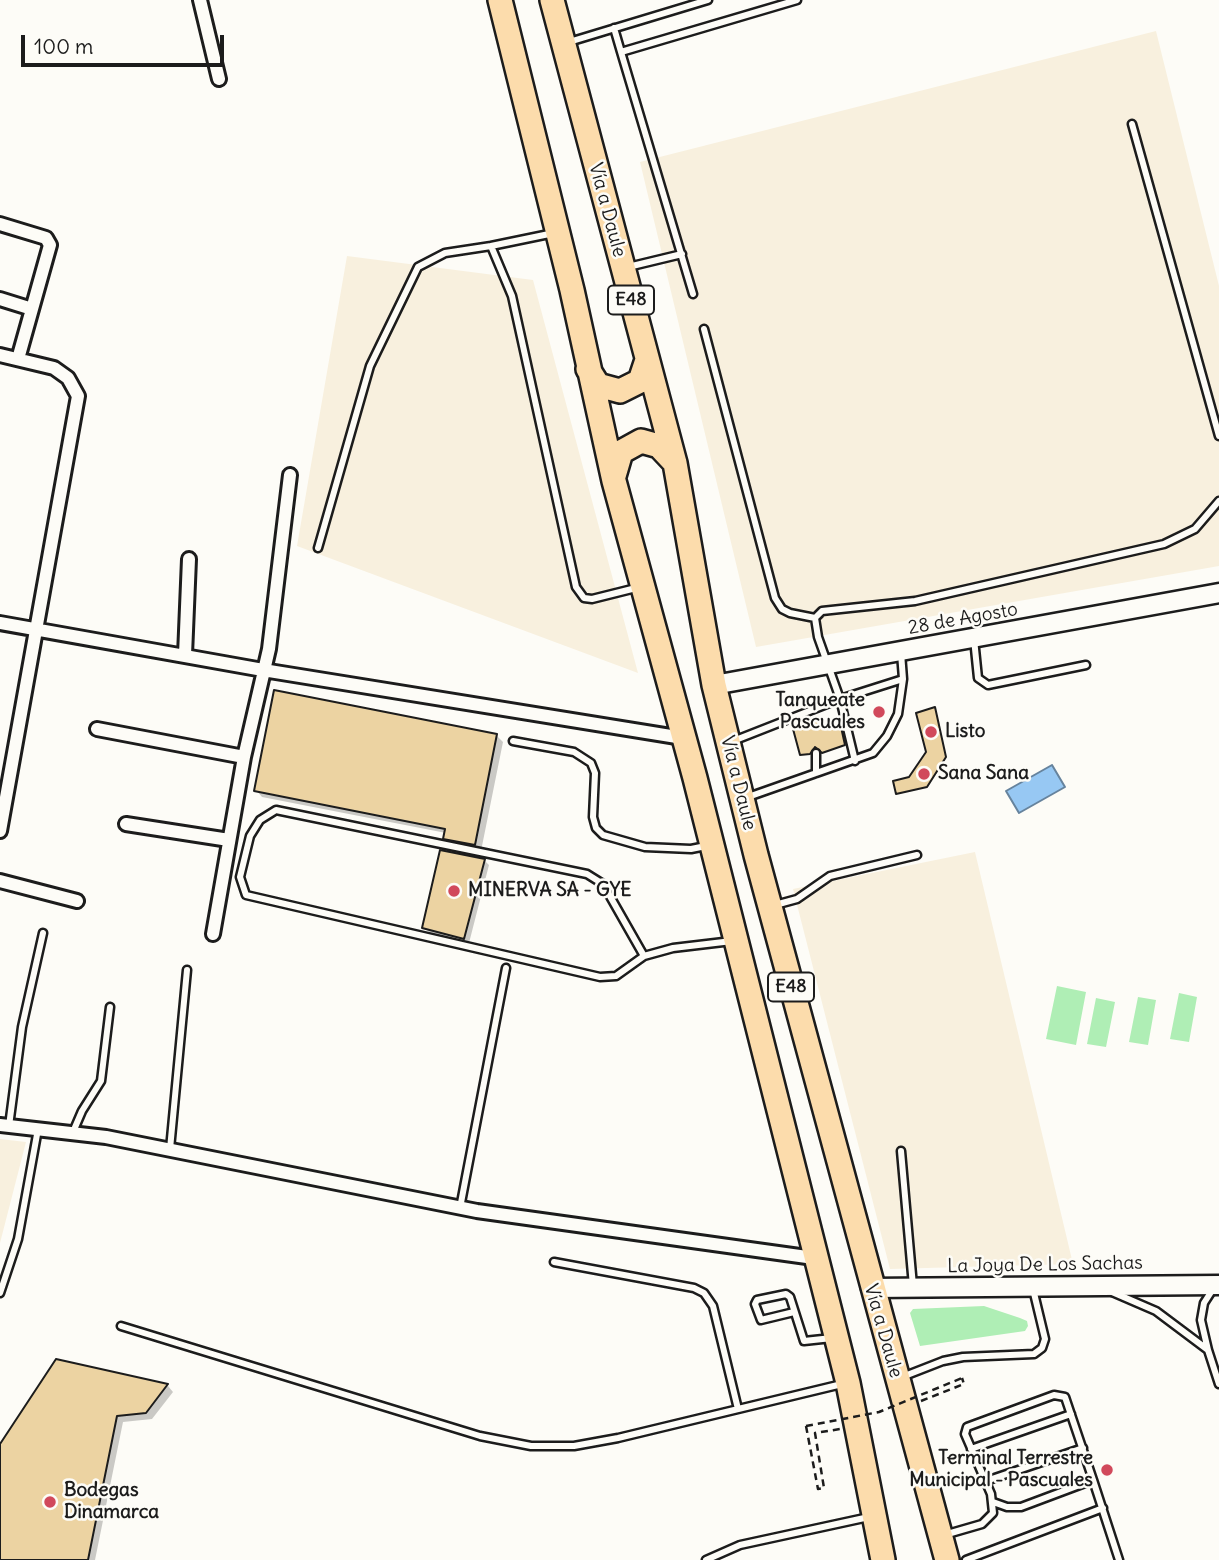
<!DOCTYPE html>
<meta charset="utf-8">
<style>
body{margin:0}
#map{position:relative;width:1219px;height:1560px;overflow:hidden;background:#fdfcf7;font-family:Delius,sans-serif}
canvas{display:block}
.scale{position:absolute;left:21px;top:35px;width:203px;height:32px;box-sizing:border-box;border:4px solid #1c1c1c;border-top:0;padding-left:9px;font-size:21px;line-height:24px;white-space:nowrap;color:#1c1c1c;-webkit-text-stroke:5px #fdfcf7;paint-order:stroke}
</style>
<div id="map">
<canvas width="1219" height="1560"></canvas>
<div class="scale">100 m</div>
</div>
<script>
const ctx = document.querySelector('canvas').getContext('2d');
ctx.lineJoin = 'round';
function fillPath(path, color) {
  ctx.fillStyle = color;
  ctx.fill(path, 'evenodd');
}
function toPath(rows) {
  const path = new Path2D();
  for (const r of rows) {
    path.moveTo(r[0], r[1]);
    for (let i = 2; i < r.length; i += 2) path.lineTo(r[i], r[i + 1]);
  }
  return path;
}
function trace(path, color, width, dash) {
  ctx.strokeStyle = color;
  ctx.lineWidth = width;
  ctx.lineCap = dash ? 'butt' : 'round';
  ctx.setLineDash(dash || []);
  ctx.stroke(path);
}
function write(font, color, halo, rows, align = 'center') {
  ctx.font = font + ' Delius,sans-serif';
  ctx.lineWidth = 5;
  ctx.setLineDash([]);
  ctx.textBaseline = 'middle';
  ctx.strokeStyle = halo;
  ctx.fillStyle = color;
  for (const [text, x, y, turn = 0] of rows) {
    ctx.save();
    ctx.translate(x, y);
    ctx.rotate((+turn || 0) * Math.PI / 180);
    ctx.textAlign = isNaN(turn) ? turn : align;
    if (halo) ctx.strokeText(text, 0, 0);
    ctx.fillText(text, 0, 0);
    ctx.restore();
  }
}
fillPath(toPath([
 [1156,31,1219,286,1219,566,756,647,640,162],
 [347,256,533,280,638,673,297,546],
 [975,852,1073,1264,890,1269,793,889],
 [0,1139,26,1142,0,1243]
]), '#f8f0de');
fillPath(toPath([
 [1057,986,1086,992,1076,1045,1046,1039],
 [1179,993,1197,997,1189,1042,1170,1039],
 [1138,997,1156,1000,1148,1045,1129,1042],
 [1096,998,1115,1002,1106,1047,1087,1044],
 [984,1306,1020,1318,1027,1321,1028,1326,1025,1331,920,1346,910,1313,913,1309]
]), '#afeeb5');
const water = toPath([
 [1052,765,1065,787,1019,813,1006,791,1052,765]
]);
fillPath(water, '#97c8f3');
trace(water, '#66839d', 2);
fillPath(toPath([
 [935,709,946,758,928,787,899,794,928,752],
 [496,735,503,742,481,851,452,845,445,838,446,833,262,797,256,790],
 [484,860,489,865,469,943,429,932,424,927],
 [57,1361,168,1386,173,1392,152,1419,123,1422,95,1560,0,1560,0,1447]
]), '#0003');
const building = toPath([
 [274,690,497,734,475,845,443,839,445,829,254,791,274,690],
 [935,707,946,757,927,787,896,794,893,781,909,777,926,752,916,713,935,707],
 [839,718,845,745,822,753,815,747,810,754,800,755,793,729,816,720,839,718],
 [440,850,485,859,464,939,422,928,440,850],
 [56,1359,168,1384,146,1413,117,1416,88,1560,0,1560,0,1444,56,1359]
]);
fillPath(building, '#ecd3a2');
trace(building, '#1c1c1c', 2);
const lane = toPath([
 [614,28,621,52],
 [569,42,708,0],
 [1132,124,1219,436],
 [491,246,554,233],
 [628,267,682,254],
 [693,294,621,52,797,0],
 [704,329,775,598,782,609,790,613,815,618],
 [318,548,370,366,418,267,445,253,491,246,512,296,576,587,584,598,592,599,640,587],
 [974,639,978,678,988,685,1086,665],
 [513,741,574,752,591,763,595,773,593,817,596,828,603,835,645,847,691,849,706,846],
 [733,741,840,699,903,679],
 [855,761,840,699,818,637,815,618,822,611,915,601,1164,544,1195,529,1219,501],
 [816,773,816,753],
 [748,797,873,753,887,736,898,714,903,679,901,653],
 [775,905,797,899,830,876,917,855],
 [644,956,603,884,587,874,276,810,260,820,250,836,240,877,246,895,600,977,616,976,644,956,673,948,732,941],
 [9,1126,22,1027,43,933],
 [73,1132,82,1111,101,1081,110,1007],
 [170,1149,187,970],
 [901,1151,913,1286],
 [460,1208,506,968],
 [554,1262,694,1288,704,1293,713,1306,738,1409],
 [1112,1292,1156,1311,1208,1350,1219,1384],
 [0,1293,18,1239,38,1129],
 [794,1312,761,1320,755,1304,757,1300,786,1294,790,1297,804,1341,832,1338],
 [121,1326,480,1436,531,1446,574,1446,618,1438,842,1384],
 [1208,1350,1201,1320,1204,1303,1213,1289],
 [902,1377,943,1361,963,1357,1034,1354,1042,1348,1045,1339,1033,1289],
 [971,1449,1071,1414],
 [1093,1480,1119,1560],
 [986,1481,1083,1448],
 [944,1535,982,1524,993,1513,991,1494,965,1434,967,1427,1054,1395,1065,1397,1093,1480,1021,1507,1007,1507,993,1502],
 [706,1560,740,1545,869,1517],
 [966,1560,1103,1508]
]);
const street = toPath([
 [200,0,219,79],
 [0,224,46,238,50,245,18,359],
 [0,299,32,309],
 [0,355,54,368,68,378,78,396,0,831],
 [0,623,263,670,683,738],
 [185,655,189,559],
 [97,729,244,757],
 [126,824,229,840],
 [0,881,77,901],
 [213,934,244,757,269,649,290,475],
 [0,1125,106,1137,477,1211,814,1258]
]);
const secondary = toPath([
 [714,685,1219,593],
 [871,1288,1219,1285]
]);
const highway = toPath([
 [500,0,572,290,614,481,695,778,848,1383,883,1560],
 [552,0,675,463,714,685,756,855,947,1560],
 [588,369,598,385,620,391,640,381,647,360],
 [614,476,621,452,641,441,659,446,675,463]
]);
trace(lane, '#1c1c1c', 11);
trace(street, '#1c1c1c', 18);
trace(secondary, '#1c1c1c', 23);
trace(highway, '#1c1c1c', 28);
trace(toPath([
 [921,1401,964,1384,962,1378],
 [806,1426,818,1489,824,1488,815,1433,840,1429]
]), '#1c1c1c', 2.5, [7, 5]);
trace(lane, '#fdfcf7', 6);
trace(street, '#fdfcf7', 12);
trace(secondary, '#fdfcf7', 18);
trace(highway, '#fcdcac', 23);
trace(toPath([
 [806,1426,879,1412,962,1378]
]), '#1c1c1c', 2.5, [7, 5]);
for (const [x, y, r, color] of [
 [879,712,7,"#d1495b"],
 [931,732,7,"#d1495b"],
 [924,774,7,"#d1495b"],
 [454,891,7,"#d1495b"],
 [1107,1470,7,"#d1495b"],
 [50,1502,7,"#d1495b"]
]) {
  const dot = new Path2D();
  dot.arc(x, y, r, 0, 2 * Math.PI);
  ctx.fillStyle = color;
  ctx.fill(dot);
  trace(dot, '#fdfcf7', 2.5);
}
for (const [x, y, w] of [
 [631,300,46],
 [791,987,46]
]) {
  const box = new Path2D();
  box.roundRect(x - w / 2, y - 14.5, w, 29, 5);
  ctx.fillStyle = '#fdfcf7';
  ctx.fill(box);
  trace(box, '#1c1c1c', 2);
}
write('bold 18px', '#1c1c1c', null, [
 ["E48",631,300],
 ["E48",791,987]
]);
write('19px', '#1c1c1c', '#fdfcf7', [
 ["Vía a Daule",607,210,75],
 ["28 de Agosto",963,619,-10],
 ["Vía a Daule",738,783,76],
 ["La Joya De Los Sachas",1045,1265,-1],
 ["Vía a Daule",883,1331,74]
]);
write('bold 19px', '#1c1c1c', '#fdfcf7', [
 ["Tanqueate",865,701,"right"],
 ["Pascuales",865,723,"right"],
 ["Listo",945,732],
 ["Sana Sana",938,774],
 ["MINERVA SA - GYE",468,891],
 ["Terminal Terrestre",1093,1459,"right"],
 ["Municipal - Pascuales",1093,1481,"right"],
 ["Bodegas",64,1491],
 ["Dinamarca",64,1513]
], 'left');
</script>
